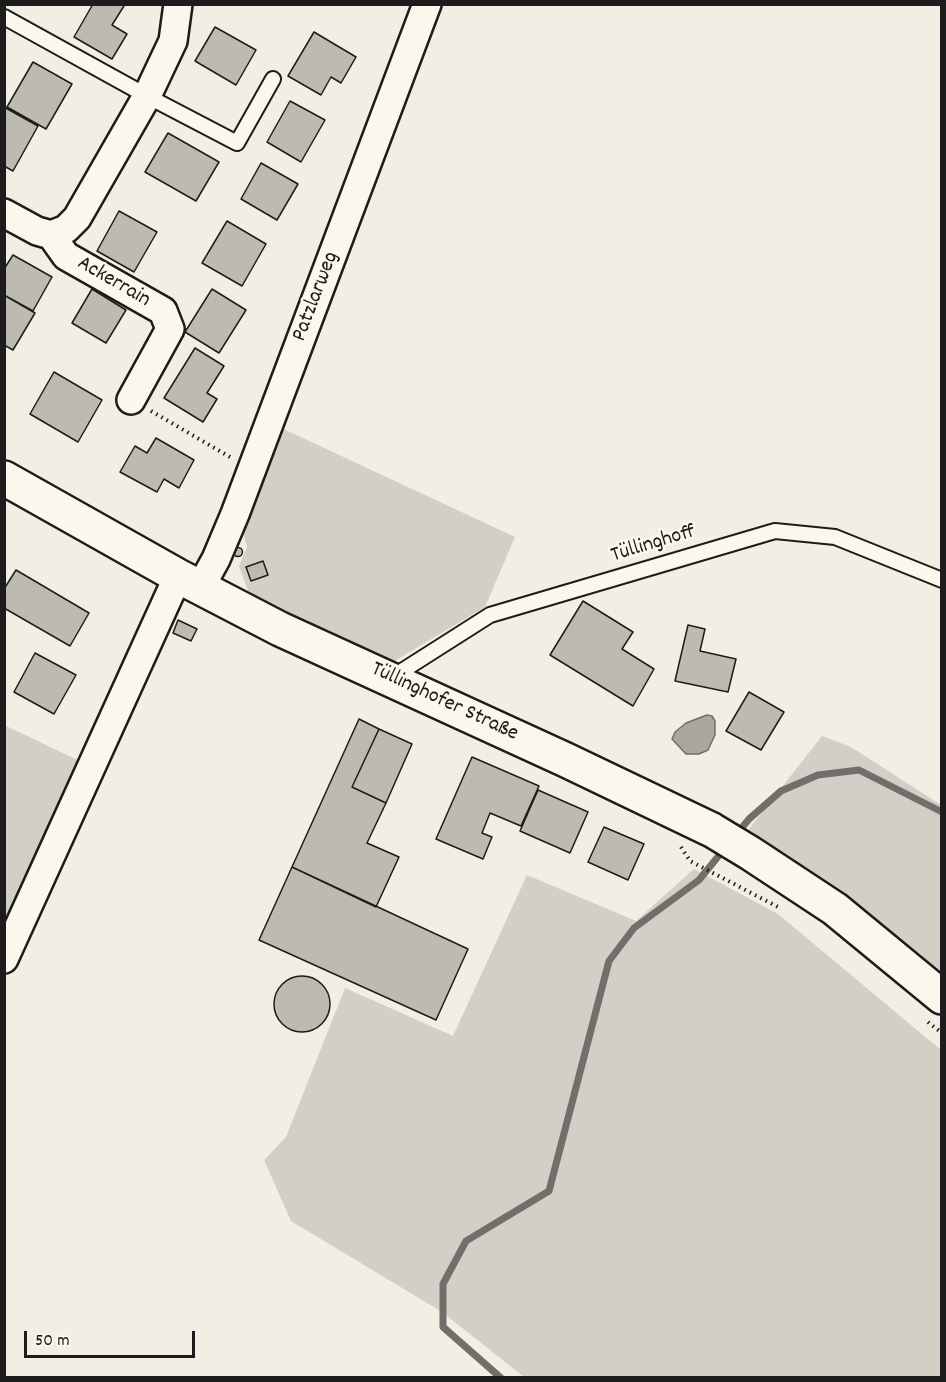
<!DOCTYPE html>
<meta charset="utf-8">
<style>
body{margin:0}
#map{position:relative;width:946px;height:1382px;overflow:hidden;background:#f2eee4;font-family:Dekko,sans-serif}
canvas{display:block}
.frame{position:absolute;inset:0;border:6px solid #1c1c1c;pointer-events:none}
.scale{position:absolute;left:24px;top:1331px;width:171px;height:27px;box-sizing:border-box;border:3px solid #1c1c1c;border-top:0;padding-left:8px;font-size:18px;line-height:21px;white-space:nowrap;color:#1c1c1c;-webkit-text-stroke:4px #fbf7ec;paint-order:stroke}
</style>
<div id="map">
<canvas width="946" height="1382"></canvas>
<div class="frame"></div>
<div class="scale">50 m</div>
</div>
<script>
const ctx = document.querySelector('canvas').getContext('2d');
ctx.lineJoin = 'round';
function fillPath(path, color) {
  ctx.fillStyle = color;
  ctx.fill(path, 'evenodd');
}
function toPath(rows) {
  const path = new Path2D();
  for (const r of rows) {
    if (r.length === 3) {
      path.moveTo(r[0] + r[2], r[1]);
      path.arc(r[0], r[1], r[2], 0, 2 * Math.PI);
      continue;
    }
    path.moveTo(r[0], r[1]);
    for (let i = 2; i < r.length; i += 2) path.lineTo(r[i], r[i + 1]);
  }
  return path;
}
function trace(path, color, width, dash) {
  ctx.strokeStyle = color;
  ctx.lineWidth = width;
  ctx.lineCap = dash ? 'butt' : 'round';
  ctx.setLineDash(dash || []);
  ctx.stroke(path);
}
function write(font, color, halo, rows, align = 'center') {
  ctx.font = font + ' Dekko,sans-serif';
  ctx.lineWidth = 5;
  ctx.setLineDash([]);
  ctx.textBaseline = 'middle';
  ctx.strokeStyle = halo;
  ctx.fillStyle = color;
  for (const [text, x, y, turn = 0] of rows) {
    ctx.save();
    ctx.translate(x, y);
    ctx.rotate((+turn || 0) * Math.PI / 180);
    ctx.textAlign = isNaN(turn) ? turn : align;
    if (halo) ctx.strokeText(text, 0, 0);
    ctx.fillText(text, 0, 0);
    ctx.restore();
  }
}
fillPath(toPath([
 [277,426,515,537,485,607,393,662,251,599,239,566,247,547,240,521],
 [4,725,86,764,4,932],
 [822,736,851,747,941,805,941,968,939,971,749,829],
 [694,869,778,914,941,1050,941,1377,524,1377,442,1312,291,1221,264,1160,286,1137,345,988,453,1036,527,875,636,921]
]), '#d2cfc6');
const water = toPath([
 [707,715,712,716,715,721,715,735,708,750,699,754,686,754,672,739,675,732,686,723,707,715]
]);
fillPath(water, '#a9a6a0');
trace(water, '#716f6b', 1.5);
trace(toPath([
 [736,835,749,819,781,791,818,775,859,770,942,812],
 [501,1378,443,1327,443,1284,466,1241,549,1191,609,961,634,928,699,880,725,848]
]), '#716f6b', 7);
const building = toPath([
 [93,4,121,4,124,6,112,25,127,34,112,59,74,37,93,4],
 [215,27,256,50,236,85,195,61,215,27],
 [314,32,356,57,341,83,331,77,321,95,288,76,314,32],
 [33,62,72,84,46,129,7,107,33,62],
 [290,101,325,120,301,162,267,142,290,101],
 [4,107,38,126,13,171,4,166,4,107],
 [168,133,219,162,196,201,145,172,168,133],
 [261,163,298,184,277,220,241,199,261,163],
 [119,211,157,232,134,272,97,251,119,211],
 [227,221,266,244,242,286,202,263,227,221],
 [13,255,52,277,33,311,4,295,4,269,13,255],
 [92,289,126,310,106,343,72,323,92,289],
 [212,289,246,310,219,353,185,332,212,289],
 [4,295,35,313,13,350,4,345,4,295],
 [195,348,224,366,207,393,217,399,203,422,164,398,195,348],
 [54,372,102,400,78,442,30,414,54,372],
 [156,438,194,460,179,488,164,479,157,492,120,472,135,446,147,453,156,438],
 [238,552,4.5],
 [263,561,268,575,251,581,246,567,263,561],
 [16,570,89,613,70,646,4,608,4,589,16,570],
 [583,601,633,632,622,649,654,669,633,706,550,655,583,601],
 [178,620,197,629,191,641,173,633,178,620],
 [688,625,705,629,700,651,736,659,728,692,675,681,688,625],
 [35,653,76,675,54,714,14,692,35,653],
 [749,692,784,712,761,750,726,731,749,692],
 [359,719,379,729,352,787,386,803,367,843,399,857,376,907,292,867,359,719],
 [379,729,412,744,386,803,352,787,379,729],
 [472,757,539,786,521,826,490,813,482,833,492,837,483,859,436,839,472,757],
 [538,790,588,812,570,853,520,831,538,790],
 [604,827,644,844,628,880,588,862,604,827],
 [292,867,468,949,436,1020,259,940,292,867],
 [302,1004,28]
]);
fillPath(building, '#bdbab1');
trace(building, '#1c1c1c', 1.5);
const lane = toPath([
 [4,17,147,96,237,143,273,79],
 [391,678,490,615,775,531,835,537,942,580]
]);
const street = toPath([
 [4,213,37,231,51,235,66,229,77,218,147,96,173,41,178,4],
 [51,235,66,256,163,311,170,329,131,400],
 [200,588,216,559,235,514,427,4],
 [4,959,178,576]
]);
const secondary = toPath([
 [4,478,178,576,280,629,566,760,712,830,750,853,835,909,942,997]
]);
trace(lane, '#1c1c1c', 18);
trace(street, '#1c1c1c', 32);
trace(secondary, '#1c1c1c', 38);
trace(toPath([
 [151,411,230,457],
 [681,847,690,861,780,908],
 [928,1022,942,1033]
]), '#1c1c1c', 4, [1.5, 4.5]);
trace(lane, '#fbf7ec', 14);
trace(street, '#fbf7ec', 27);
trace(secondary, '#fbf7ec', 33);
write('22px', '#1c1c1c', '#fbf7ec', [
 ["Ackerrain",113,283,30],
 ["Patzlarweg",317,297,-69],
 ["Tüllinghoff",654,545,-17],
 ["Tüllinghofer Straße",444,703,25]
]);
</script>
